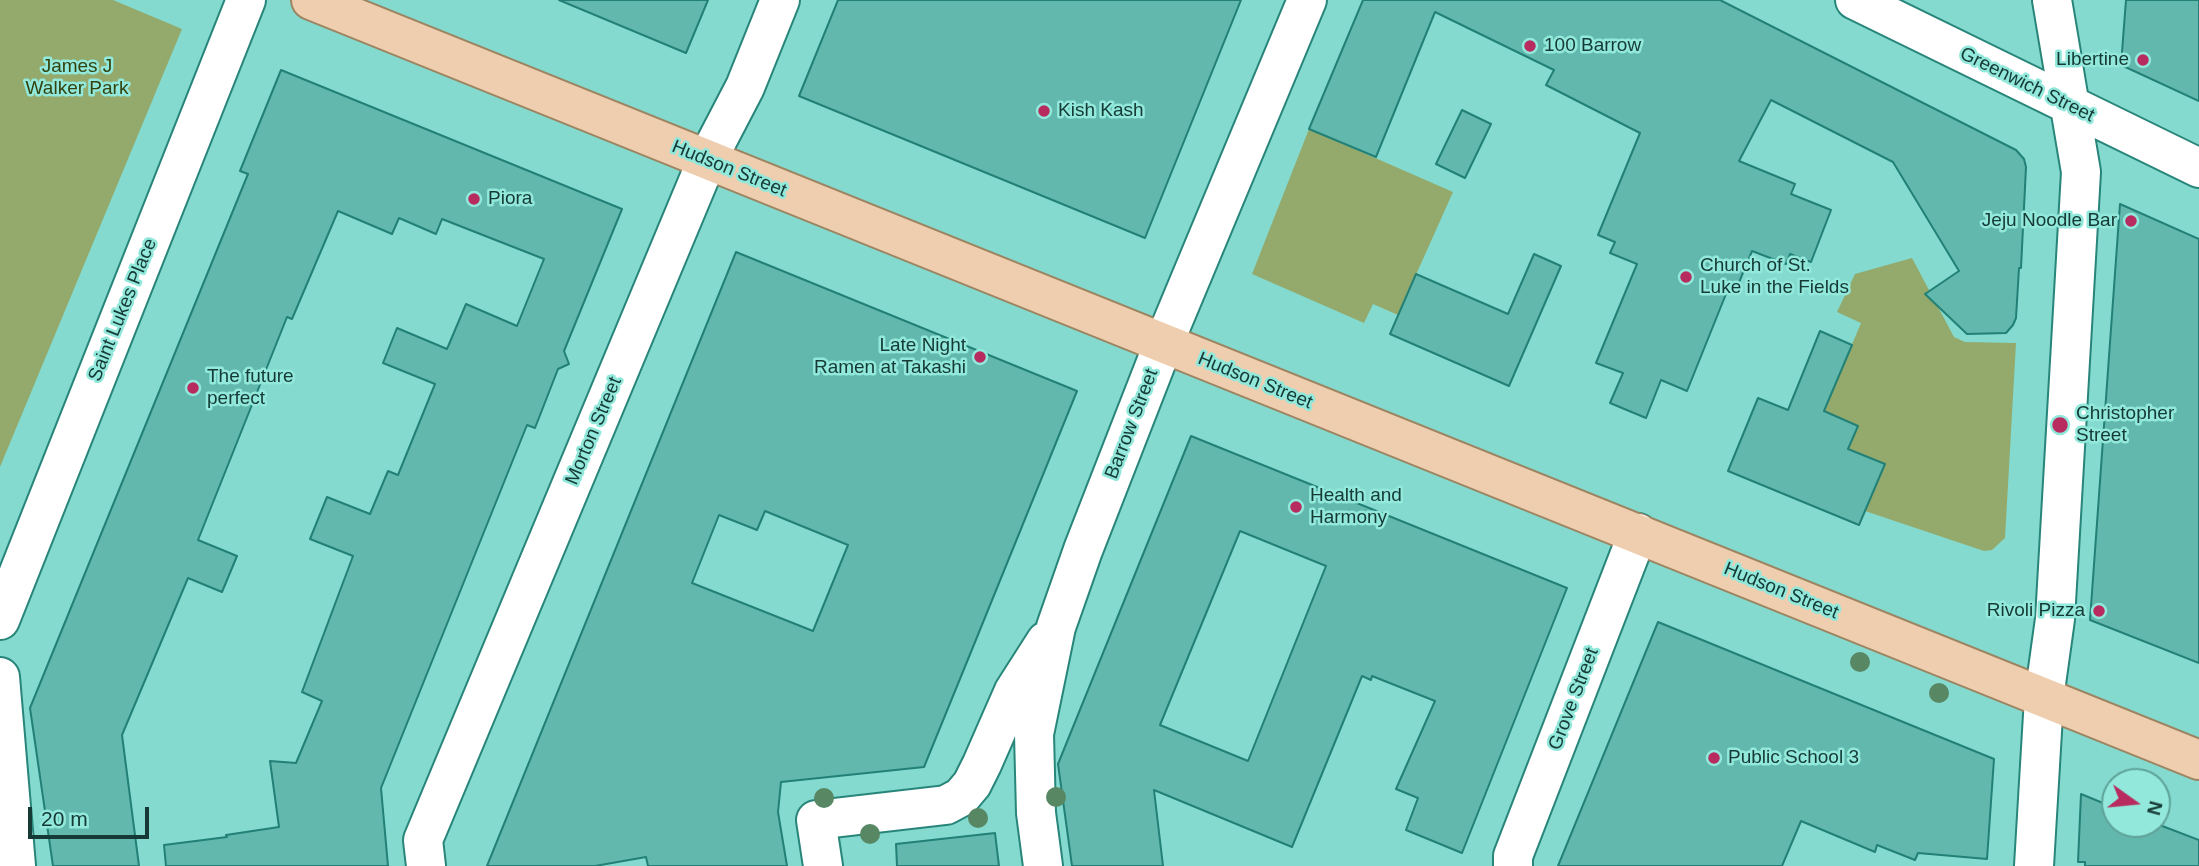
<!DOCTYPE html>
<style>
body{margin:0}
#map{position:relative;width:2199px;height:866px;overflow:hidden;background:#84dace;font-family:Helvetica,sans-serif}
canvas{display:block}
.north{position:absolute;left:2101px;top:768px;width:70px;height:70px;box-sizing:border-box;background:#91e8db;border:2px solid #5fa299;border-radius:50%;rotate:105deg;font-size:19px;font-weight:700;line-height:28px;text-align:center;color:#153a35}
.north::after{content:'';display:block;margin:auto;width:24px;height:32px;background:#b82b5f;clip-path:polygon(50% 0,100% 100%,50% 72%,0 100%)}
.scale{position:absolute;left:28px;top:807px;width:121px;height:32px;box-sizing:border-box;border:4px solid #153a35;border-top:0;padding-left:9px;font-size:21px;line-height:24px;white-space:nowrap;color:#153a35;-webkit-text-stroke:5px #91e8db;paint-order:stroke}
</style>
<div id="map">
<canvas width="2199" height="866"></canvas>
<div class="north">N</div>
<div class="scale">20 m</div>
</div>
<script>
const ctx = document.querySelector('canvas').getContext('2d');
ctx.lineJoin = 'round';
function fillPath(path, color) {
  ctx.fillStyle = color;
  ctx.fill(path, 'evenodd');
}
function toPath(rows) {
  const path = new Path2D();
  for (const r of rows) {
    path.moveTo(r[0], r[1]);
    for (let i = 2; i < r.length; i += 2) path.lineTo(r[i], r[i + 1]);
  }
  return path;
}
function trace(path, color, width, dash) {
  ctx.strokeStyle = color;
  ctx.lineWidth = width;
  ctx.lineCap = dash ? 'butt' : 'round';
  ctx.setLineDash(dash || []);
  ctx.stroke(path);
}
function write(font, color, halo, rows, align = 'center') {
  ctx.font = font + ' Helvetica,sans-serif';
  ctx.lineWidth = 5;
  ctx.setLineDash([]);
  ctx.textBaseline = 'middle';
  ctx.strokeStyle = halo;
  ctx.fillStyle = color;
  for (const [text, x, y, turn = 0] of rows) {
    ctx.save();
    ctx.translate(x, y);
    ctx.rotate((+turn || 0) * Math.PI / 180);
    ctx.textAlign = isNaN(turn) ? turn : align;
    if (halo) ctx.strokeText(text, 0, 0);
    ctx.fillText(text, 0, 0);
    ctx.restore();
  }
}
fillPath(toPath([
 [0,0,113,0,182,29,0,467],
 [1309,129,1453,192,1398,315,1373,304,1364,323,1252,274],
 [1912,258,1954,337,1965,342,2016,343,2005,538,1992,550,1984,551,1865,511,1885,464,1848,449,1858,426,1824,411,1861,323,1837,312,1855,274]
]), '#94aa6c');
const building = toPath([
 [559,0,708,0,686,53,559,0],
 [838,0,1241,0,1145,238,799,96,838,0],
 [1363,0,1720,0,2016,150,2024,159,2026,167,2021,268,2019,268,2016,318,2013,325,2006,333,1967,334,1925,294,1959,271,1893,162,1771,100,1739,161,1795,184,1791,194,1831,210,1811,262,1790,254,1786,264,1752,251,1735,292,1728,289,1687,391,1661,380,1646,418,1610,403,1623,373,1596,363,1637,264,1610,253,1615,242,1598,235,1640,133,1546,85,1554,70,1435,12,1376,157,1309,129,1363,0],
 [2126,0,2199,0,2199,101,2121,65,2126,0],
 [281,70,622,209,564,351,569,364,558,369,535,428,527,425,381,788,388,866,166,866,164,845,227,837,226,835,279,827,270,761,296,763,322,701,302,692,353,556,310,539,327,497,370,514,388,471,398,475,435,384,383,363,397,328,447,349,466,304,517,326,544,259,442,219,436,234,399,218,392,234,338,211,292,319,287,317,198,540,237,556,222,592,188,578,122,735,139,866,53,866,30,708,248,174,240,171,281,70],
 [1462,110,1491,124,1465,178,1436,164,1462,110],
 [2120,204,2199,239,2199,663,2090,620,2120,204],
 [736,252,1077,391,973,647,924,767,781,782,778,812,787,866,648,866,646,857,595,866,487,866,736,252],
 [765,511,848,545,813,631,692,583,719,515,757,530,765,511],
 [1534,254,1561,266,1509,386,1390,334,1416,274,1508,314,1534,254],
 [1820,331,1852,345,1824,411,1858,426,1848,449,1885,464,1859,525,1728,471,1758,398,1788,410,1820,331],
 [1191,436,1567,588,1462,853,1406,830,1418,798,1396,789,1435,701,1372,676,1371,680,1362,676,1292,847,1154,790,1163,866,1072,866,1058,764,1191,436],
 [1240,531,1326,566,1248,761,1160,725,1240,531],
 [1658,622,1994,759,1987,859,1918,853,1915,860,1877,845,1875,852,1801,821,1782,866,1558,866,1658,622],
 [2081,794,2115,808,2115,824,2157,824,2199,840,2199,866,2085,866,2085,862,2078,862,2081,794],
 [995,833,999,866,897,866,896,844,995,833]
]);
fillPath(building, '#62b8ad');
trace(building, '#228076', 2);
const minor = toPath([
 [1855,0,2199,168],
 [0,620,246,0],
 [0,677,16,866],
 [426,866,423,840,707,160,745,87,780,0],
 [823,866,816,820,946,805,961,797,972,784,982,764,1014,691,1046,641],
 [1043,866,1036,813,1034,734,1056,627,1083,550,1163,345,1307,0],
 [1513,866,1513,856,1638,533],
 [2034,866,2044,698,2055,619,2081,172,2052,0]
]);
const major = toPath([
 [311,0,2199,760]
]);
trace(minor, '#28857a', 42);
trace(major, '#9c8562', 42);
trace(minor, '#fff', 38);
trace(major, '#efceaf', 38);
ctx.fillStyle = '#588764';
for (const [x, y] of [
 [1860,662],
 [1939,693],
 [1056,797],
 [824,798],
 [978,818],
 [870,834]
]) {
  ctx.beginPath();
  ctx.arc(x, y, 10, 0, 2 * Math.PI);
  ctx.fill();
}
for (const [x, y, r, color] of [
 [1530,46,7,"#b82b5f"],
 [2143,60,7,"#b82b5f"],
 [1044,111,7,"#b82b5f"],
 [474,199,7,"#b82b5f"],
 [2131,221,7,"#b82b5f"],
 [1686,277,7,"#b82b5f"],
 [980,357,7,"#b82b5f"],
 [193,388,7,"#b82b5f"],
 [2060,425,9,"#b82b5f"],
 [1296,507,7,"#b82b5f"],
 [2099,611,7,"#b82b5f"],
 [1714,758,7,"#b82b5f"]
]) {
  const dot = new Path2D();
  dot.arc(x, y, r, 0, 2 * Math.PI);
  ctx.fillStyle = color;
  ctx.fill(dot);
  trace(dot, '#91e8db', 2.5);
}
write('19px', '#153a35', '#91e8db', [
 ["100 Barrow",1544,46],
 ["Libertine",2129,60,"right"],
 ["Kish Kash",1058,111],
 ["Piora",488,199],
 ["Jeju Noodle Bar",2117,221,"right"],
 ["Church of St.",1700,266],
 ["Luke in the Fields",1700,288],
 ["Late Night",966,346,"right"],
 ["Ramen at Takashi",966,368,"right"],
 ["The future",207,377],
 ["perfect",207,399],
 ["Christopher",2076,414],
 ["Street",2076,436],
 ["Health and",1310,496],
 ["Harmony",1310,518],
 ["Rivoli Pizza",2085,611,"right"],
 ["Public School 3",1728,758]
], 'left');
write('19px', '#34430e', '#91e8db', [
 ["James J",77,67],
 ["Walker Park",77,89]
]);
write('19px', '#153a35', '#91e8db', [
 ["Greenwich Street",2027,85,26],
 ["Hudson Street",729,169,22],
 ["Saint Lukes Place",123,310,-68],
 ["Hudson Street",1255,381,22],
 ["Barrow Street",1132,424,-69],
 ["Morton Street",594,431,-67],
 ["Hudson Street",1781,591,22],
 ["Grove Street",1574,699,-69]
]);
</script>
